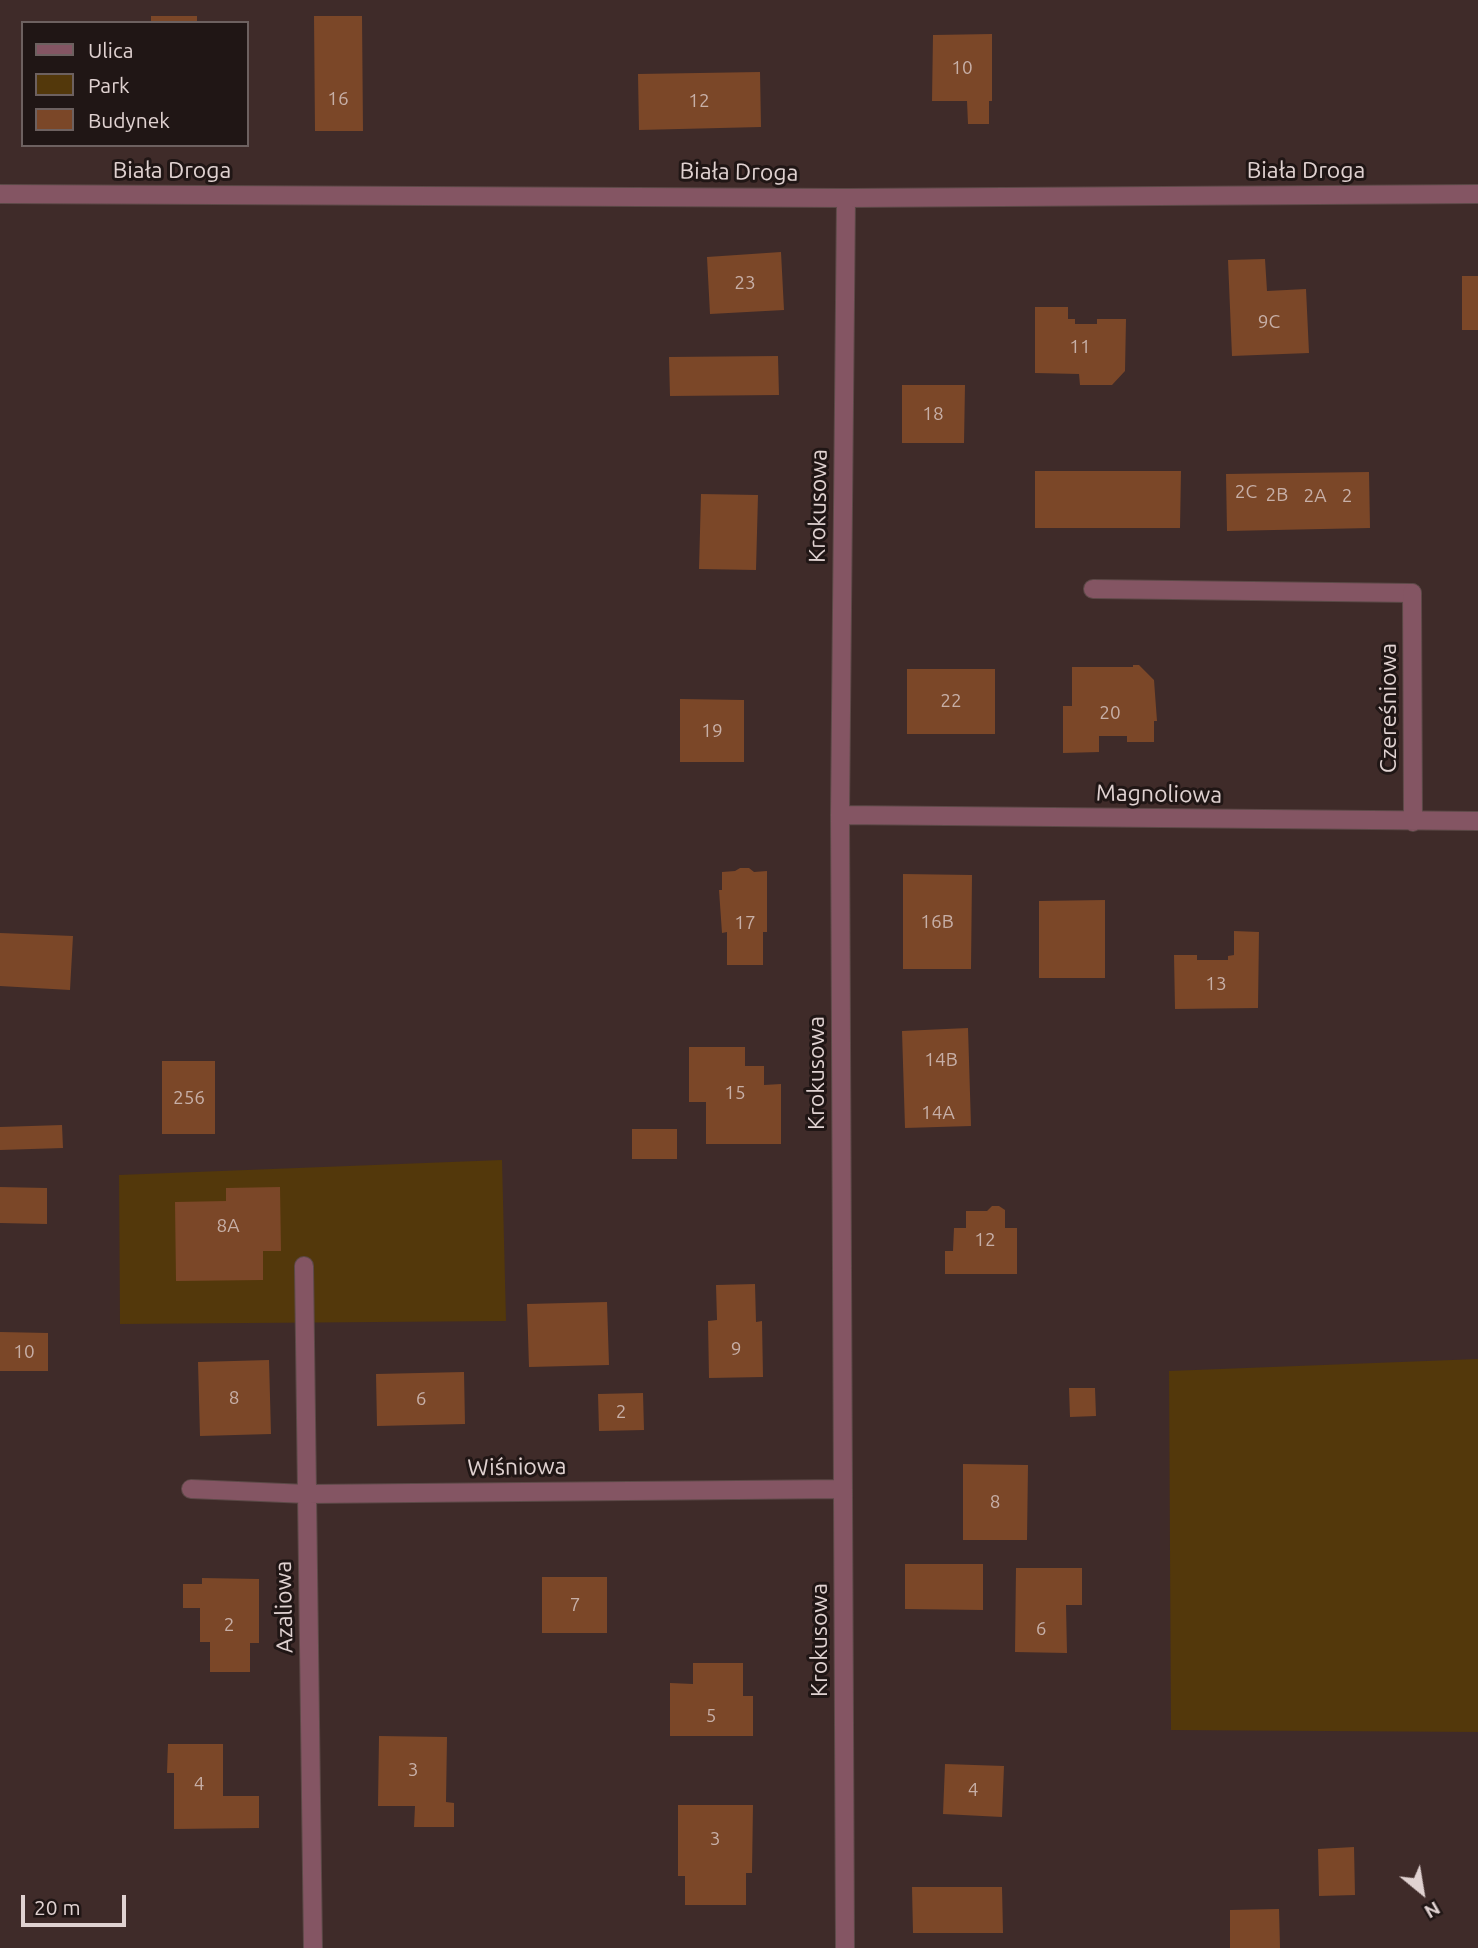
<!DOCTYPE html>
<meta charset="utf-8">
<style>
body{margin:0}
#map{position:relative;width:1478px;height:1948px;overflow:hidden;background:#3f2b29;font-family:Ubuntu,sans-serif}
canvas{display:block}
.legend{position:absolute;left:21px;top:21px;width:228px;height:126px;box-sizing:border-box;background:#201615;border:2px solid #6d6160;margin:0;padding:9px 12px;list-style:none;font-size:21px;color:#e0d2d1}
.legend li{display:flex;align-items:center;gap:14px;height:35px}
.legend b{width:35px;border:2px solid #6d6160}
.north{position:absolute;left:1387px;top:1857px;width:70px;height:70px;-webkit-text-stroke:5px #201615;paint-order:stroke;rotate:150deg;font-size:19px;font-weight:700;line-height:28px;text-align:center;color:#e0d2d1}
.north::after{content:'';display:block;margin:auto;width:24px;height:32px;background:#e0d2d1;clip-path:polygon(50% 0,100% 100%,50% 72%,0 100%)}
.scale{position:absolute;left:21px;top:1895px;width:105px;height:32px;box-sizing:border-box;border:4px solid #e0d2d1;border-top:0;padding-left:9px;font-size:21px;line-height:24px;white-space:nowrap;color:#e0d2d1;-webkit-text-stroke:5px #201615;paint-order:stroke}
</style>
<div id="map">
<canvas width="1478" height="1948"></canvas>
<ul class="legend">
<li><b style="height:9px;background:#845563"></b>Ulica</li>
<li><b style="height:19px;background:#53380b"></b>Park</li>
<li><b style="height:19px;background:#7b4728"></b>Budynek</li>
</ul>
<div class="north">N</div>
<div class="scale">20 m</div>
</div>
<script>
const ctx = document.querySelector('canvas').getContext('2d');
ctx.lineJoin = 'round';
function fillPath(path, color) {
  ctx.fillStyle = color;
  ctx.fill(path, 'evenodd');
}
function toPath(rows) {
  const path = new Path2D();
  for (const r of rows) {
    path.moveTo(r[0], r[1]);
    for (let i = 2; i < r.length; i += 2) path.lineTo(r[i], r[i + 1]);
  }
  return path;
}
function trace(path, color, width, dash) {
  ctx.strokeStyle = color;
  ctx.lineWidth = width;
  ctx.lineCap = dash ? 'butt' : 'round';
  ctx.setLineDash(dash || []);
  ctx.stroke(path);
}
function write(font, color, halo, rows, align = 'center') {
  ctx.font = font + ' Ubuntu,sans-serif';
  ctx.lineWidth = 6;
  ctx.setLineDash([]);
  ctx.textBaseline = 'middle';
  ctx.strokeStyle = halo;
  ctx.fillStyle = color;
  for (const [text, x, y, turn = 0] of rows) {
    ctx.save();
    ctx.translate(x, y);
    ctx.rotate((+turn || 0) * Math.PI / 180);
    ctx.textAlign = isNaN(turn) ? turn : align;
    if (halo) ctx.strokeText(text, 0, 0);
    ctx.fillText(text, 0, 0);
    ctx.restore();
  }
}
fillPath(toPath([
 [502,1160,506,1321,120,1324,119,1175],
 [1478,1359,1478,1732,1171,1730,1169,1371]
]), '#53380b');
fillPath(toPath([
 [151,16,197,16,197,23,151,23],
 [314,16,362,16,363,131,315,131],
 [992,34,992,101,989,101,989,124,968,124,967,101,932,101,933,35],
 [760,72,761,127,639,130,638,74],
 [781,252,784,310,710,314,707,257],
 [1265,259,1267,291,1306,289,1309,353,1232,356,1228,260],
 [1462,276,1478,276,1478,330,1462,330],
 [1035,307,1068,307,1068,319,1075,319,1075,324,1097,324,1097,319,1126,319,1125,371,1112,385,1080,385,1079,374,1035,373],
 [778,356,779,395,670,396,669,357],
 [902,385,965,385,964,443,902,443],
 [1035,471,1181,471,1180,528,1035,528],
 [1369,472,1370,528,1227,531,1226,474],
 [701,494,758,495,756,570,699,569],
 [1133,665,1139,665,1154,680,1157,721,1154,721,1154,742,1127,742,1127,736,1099,736,1099,752,1063,753,1063,706,1072,706,1072,667,1133,667],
 [907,669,995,669,995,734,907,734],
 [680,699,744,700,744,762,680,762],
 [740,868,749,868,754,872,767,871,767,932,763,932,763,965,727,965,727,932,722,933,719,890,722,890,722,872,735,871],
 [903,874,972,875,971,969,903,969],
 [1105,900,1105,978,1039,978,1039,901],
 [1234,931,1259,932,1258,1008,1175,1009,1174,955,1197,955,1197,960,1228,960,1228,956,1234,955],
 [0,933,73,936,70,990,0,986],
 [968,1028,971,1126,905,1128,902,1031],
 [689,1047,745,1047,745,1066,764,1066,764,1085,781,1084,781,1144,706,1144,706,1102,689,1102],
 [162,1061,215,1061,215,1134,162,1134],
 [62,1125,63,1148,0,1150,0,1127],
 [632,1129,677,1129,677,1159,632,1159],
 [0,1187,47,1188,47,1224,0,1223],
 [280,1187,281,1251,263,1251,263,1280,176,1281,175,1202,226,1201,226,1188],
 [992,1206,999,1206,1005,1210,1005,1228,1017,1228,1017,1274,945,1274,945,1251,953,1251,954,1228,966,1228,966,1211,987,1211],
 [755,1284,756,1322,762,1321,763,1377,709,1378,708,1321,717,1320,716,1285],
 [607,1302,609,1365,529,1367,527,1304],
 [0,1332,48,1333,48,1371,0,1371],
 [269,1360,271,1434,200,1436,198,1362],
 [464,1372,465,1424,377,1426,376,1374],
 [1069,1388,1095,1388,1096,1416,1070,1417],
 [643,1393,644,1430,599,1431,598,1394],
 [963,1464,1028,1465,1027,1540,963,1540],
 [905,1564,983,1564,983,1610,905,1609],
 [1016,1568,1082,1568,1082,1605,1066,1605,1067,1653,1015,1652],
 [542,1577,607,1577,607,1633,542,1633],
 [202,1578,259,1579,259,1643,250,1643,250,1672,210,1672,210,1642,200,1642,200,1608,183,1608,183,1584,202,1584],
 [693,1663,743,1663,743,1696,753,1696,753,1736,670,1736,670,1683,693,1684],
 [379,1736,447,1737,446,1802,454,1803,454,1827,414,1827,415,1806,378,1806],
 [168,1744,223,1744,223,1796,259,1796,259,1828,174,1829,174,1773,167,1773],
 [945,1764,1004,1766,1002,1817,943,1814],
 [678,1805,753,1805,752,1873,746,1873,746,1905,685,1905,685,1876,678,1876],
 [1354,1847,1355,1895,1319,1896,1318,1849],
 [912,1887,1002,1887,1003,1933,913,1933],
 [1279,1909,1280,1948,1230,1948,1230,1910]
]), '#7b4728');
const lane = toPath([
 [1093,589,1412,593]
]);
const street = toPath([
 [0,194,846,198,1478,194],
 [1412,593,1413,822],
 [840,815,1478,821],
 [304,1266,313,1948],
 [191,1489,307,1494,843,1489],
 [845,1948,840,815,846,198]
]);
trace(lane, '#5c4947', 20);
trace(street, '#5c4947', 20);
trace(lane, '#845563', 18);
trace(street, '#845563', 18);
write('19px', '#c7afa7', null, [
 ["10",962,68],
 ["16",338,99],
 ["12",699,101],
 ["23",745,283],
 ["9C",1269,322],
 ["11",1080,347],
 ["18",933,414],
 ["2C",1246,492],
 ["2B",1277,495],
 ["2A",1315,496],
 ["2",1347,496],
 ["22",951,701],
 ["20",1110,713],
 ["19",712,731],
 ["16B",937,922],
 ["17",745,923],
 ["13",1216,984],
 ["14B",941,1060],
 ["15",735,1093],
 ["256",189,1098],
 ["14A",938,1113],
 ["8A",228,1226],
 ["12",985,1240],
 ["9",736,1349],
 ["10",24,1352],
 ["8",234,1398],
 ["6",421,1399],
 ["2",621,1412],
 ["8",995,1502],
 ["7",575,1605],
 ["2",229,1625],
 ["6",1041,1629],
 ["5",711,1716],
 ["3",413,1770],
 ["4",199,1784],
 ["4",973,1790],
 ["3",715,1839]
]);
write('23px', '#e0d2d1', '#201615', [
 ["Biała Droga",172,170],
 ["Biała Droga",1306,170],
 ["Biała Droga",739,172,1],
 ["Krokusowa",818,506,-89],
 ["Czereśniowa",1388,708,-90],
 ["Magnoliowa",1159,794,1],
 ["Krokusowa",816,1073,-90],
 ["Wiśniowa",517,1467,-1],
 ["Azaliowa",284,1607,-91],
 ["Krokusowa",819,1640,-90]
]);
</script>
